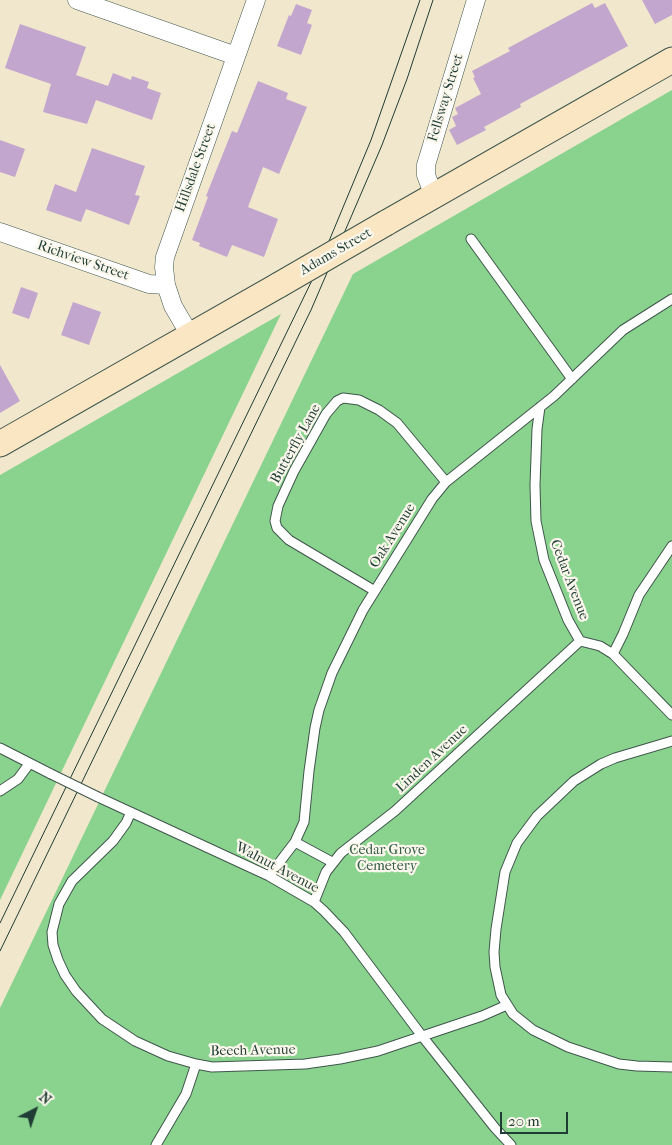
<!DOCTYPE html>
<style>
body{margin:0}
#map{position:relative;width:672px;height:1145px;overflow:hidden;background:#f1e7cd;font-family:"IM FELL French Canon",serif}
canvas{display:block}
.north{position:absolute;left:10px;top:1085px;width:50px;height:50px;-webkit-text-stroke:4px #fbf7ec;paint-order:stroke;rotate:41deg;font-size:14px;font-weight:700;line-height:20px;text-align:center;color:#1f3d34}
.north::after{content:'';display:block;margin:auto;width:18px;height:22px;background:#1f3d34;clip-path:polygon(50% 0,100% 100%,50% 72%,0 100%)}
.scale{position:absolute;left:500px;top:1112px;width:68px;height:22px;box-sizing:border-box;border:2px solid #1f3d34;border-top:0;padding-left:6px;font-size:15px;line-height:18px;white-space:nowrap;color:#1f3d34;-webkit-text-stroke:4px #fbf7ec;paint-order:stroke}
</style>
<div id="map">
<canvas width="672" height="1145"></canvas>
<div class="north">N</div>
<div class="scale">20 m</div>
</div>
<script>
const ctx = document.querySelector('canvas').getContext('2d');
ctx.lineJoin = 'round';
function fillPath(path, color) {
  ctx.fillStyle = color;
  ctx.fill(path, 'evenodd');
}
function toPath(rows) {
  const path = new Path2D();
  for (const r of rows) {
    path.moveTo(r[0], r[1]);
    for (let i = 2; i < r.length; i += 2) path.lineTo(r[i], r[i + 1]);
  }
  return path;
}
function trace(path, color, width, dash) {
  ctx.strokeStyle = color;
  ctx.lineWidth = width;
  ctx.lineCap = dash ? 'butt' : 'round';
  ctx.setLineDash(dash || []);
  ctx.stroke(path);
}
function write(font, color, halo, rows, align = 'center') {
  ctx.font = font + ' "IM FELL French Canon",serif';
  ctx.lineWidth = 4.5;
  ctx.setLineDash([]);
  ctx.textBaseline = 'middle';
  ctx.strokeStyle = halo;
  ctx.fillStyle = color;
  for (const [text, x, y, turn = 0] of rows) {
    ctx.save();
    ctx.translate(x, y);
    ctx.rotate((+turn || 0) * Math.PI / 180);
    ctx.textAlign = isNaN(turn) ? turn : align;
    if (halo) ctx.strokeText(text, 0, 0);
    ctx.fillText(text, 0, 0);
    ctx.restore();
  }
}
fillPath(toPath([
 [672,90,672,1145,0,1145,0,1008,353,274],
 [281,314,0,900,0,475]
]), '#8ad38e');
fillPath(toPath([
 [642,0,672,0,672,15,655,24],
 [592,3,595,8,605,3,628,46,520,104,521,107,484,127,486,130,457,145,449,130,456,126,452,117,458,114,455,108,481,94,473,78,475,77,472,71,510,51,508,48],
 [296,4,312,10,307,23,312,25,301,55,277,46,289,15,291,16],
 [20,24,86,47,76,75,108,86,113,73,131,80,132,76,149,82,147,88,161,93,152,120,96,100,87,124,43,112,51,84,5,68],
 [258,81,288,93,286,99,307,107,279,174,263,167,248,207,278,219,264,257,232,245,227,257,199,246,200,243,192,240,208,197,206,196,232,131,237,133],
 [0,140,25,149,15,177,0,172],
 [92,148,145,166,135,195,140,196,129,225,86,209,81,222,46,210,55,184,76,192],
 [21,287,38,293,29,319,12,313],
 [73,302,101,312,89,345,61,335],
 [0,365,20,401,0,413]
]), '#c3a6cd');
const service = toPath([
 [471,239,572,379],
 [540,407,537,429,535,485,536,521,544,560,568,620,580,641,600,646,613,654,672,715],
 [375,591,289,540,277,528,275,521,278,506,294,471,326,414,337,401,343,398,359,400,379,410,397,423,446,482],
 [613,654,623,634,639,595,672,546],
 [672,741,615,758,601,764,574,781,537,816,517,843,505,872,496,929,494,952,495,967,501,995,513,1014,533,1030,568,1047,619,1064,637,1066,672,1067],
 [0,748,51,774],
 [0,791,18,779,29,764],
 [98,797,269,876,314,902,324,911,344,932,422,1036,495,1128,511,1145],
 [131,812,126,823,113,841,72,881,59,904,52,932,53,945,58,960,65,975,76,991,102,1019,135,1041,168,1056,196,1064,212,1067,305,1064,340,1059,378,1051,482,1016,507,1005],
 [295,842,332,862],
 [269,876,295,842,304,822,309,771,315,728,319,710,332,673,363,610,432,499,446,482,554,396,623,330,672,299],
 [314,902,326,872,341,853,395,811,580,641],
 [156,1145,186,1094,196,1064]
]);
const minor = toPath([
 [77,0,236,56],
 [434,196,426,175,426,165,476,0],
 [0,232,149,284,166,285],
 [190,335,173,306,166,285,164,267,165,257,256,0]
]);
const secondary = toPath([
 [386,223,672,60],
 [0,444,279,285]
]);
trace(service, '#3e564b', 11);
trace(minor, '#3e564b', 19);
trace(secondary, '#3e564b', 27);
trace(service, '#fff', 9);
trace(minor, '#fff', 18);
trace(secondary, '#fbe6c4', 25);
trace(toPath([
 [0,923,317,270,371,140,420,0],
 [0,951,311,310,382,145,407,79,433,0]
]), '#1f3d34', 1);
const serviceBridge = toPath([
 [51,774,98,797]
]);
const secondaryBridge = toPath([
 [279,285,386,223]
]);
trace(serviceBridge, '#3e564b', 11, []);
trace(secondaryBridge, '#3e564b', 27, []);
trace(serviceBridge, '#fff', 9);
trace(secondaryBridge, '#fbe6c4', 25);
write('14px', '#1f3d34', '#fbf7ec', [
 ["Fellsway Street",446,98,-73],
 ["Hillsdale Street",196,168,-70],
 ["Adams Street",336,252,-30],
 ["Richview Street",83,261,19],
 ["Butterfly Lane",296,444,-61],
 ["Oak Avenue",393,536,-58],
 ["Cedar Avenue",569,580,69],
 ["Linden Avenue",432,759,-43],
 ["Walnut Avenue",277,868,28],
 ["Beech Avenue",253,1051,-1]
]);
write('14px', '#345b46', '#fbf7ec', [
 ["Cedar Grove",387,851],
 ["Cemetery",387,867]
]);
</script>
